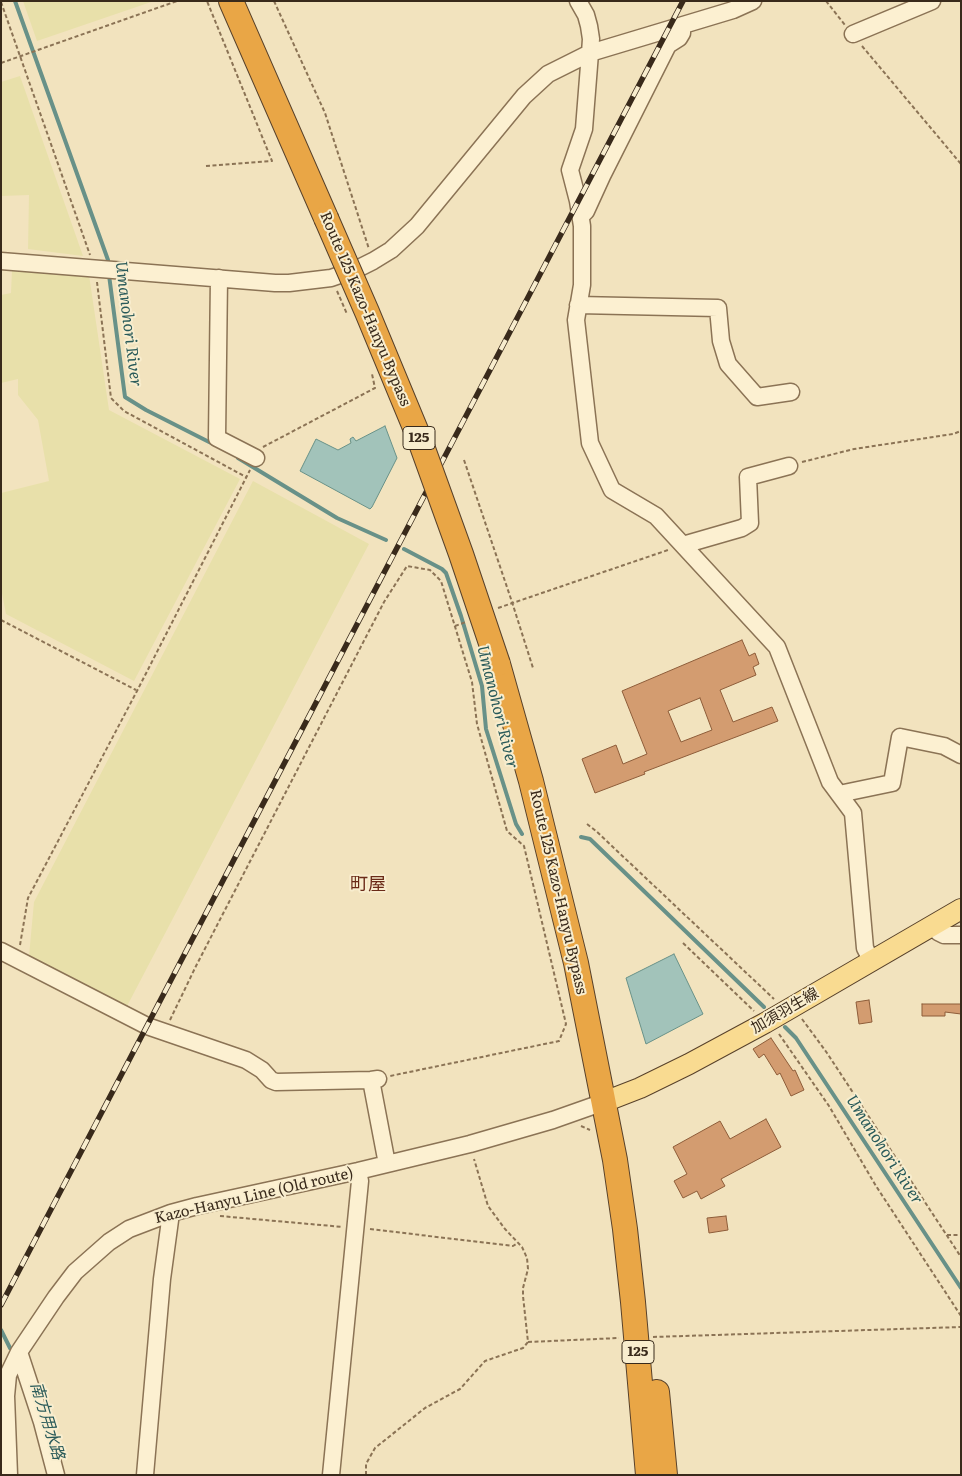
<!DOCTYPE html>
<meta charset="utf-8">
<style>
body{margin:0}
#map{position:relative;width:962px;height:1476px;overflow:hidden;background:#f2e3be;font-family:Literata,serif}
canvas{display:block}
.frame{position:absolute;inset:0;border:2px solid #392a1b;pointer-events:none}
</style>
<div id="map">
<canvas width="962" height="1476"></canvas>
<div class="frame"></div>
</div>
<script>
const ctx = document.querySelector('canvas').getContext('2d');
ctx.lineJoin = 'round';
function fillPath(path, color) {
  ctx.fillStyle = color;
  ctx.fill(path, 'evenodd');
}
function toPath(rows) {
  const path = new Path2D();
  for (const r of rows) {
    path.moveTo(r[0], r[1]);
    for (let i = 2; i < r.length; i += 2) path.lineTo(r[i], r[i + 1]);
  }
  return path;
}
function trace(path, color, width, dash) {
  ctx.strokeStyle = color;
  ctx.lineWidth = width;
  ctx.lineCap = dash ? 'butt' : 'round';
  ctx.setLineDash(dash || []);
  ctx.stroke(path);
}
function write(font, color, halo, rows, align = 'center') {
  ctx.font = font + ' Literata,"Noto Sans JP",serif';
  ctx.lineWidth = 4;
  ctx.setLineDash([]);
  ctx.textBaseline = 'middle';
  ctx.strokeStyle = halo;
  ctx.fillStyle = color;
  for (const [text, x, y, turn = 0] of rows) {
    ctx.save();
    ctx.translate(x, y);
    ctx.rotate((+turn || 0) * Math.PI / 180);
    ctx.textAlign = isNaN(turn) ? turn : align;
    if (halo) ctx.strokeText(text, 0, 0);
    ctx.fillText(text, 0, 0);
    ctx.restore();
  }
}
fillPath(toPath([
 [23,1,154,1,37,41],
 [20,76,83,256,28,249,29,195,1,196,1,82],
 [12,270,89,275,109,410,240,479,134,681,6,614,1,588,1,493,49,481,38,420,18,395,18,379,1,383,1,295,11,293],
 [253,481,369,544,126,1008,29,956,34,902]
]), '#e8e0aa');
const water = toPath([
 [385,426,397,458,372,507,370,509,300,471,316,439,338,450,351,443,350,439,353,437,356,441,385,426],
 [674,954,703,1014,646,1044,626,978,674,954]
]);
fillPath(water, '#a2c3ba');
trace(water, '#689188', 1);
trace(toPath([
 [15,1,108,260,108,265],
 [109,275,125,397,146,410,215,445],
 [238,458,337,518,386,540],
 [404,549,442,569,446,573,461,616,482,686,486,729,516,824,522,834],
 [581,837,590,839,764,1007],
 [785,1027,796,1038,961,1288],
 [1,1330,10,1348]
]), '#689188', 4);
const building = toPath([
 [742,640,749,656,755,653,759,664,753,667,756,675,720,690,733,722,772,707,778,721,644,772,645,774,595,793,582,759,616,745,623,764,647,754,622,691,742,640],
 [700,698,712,730,681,742,668,711,700,698],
 [869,1000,872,1022,859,1024,856,1002,869,1000],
 [922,1004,961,1004,961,1014,945,1012,945,1016,922,1016,922,1004],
 [771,1038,793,1071,795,1070,804,1090,791,1096,780,1073,777,1075,764,1054,759,1058,753,1049,771,1038],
 [766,1119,781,1147,721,1179,725,1186,701,1199,697,1191,683,1198,674,1181,687,1174,673,1147,720,1121,730,1139,766,1119],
 [726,1216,728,1230,709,1233,707,1218,726,1216]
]);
fillPath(building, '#d39c70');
trace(building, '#8d5c39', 1);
const minor = toPath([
 [578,1,586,15,589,26,591,39,590,53,584,129,570,170,578,201,582,226,582,285,576,320,590,443,612,490,656,516,777,647,830,782,853,813,865,948,872,962],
 [853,34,932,1],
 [581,216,586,211,602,176,668,45,679,38,682,33,682,26],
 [1,261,275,283,289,283,331,278,357,269,373,261,391,250,417,226,524,96,548,74,590,53,733,10,753,1],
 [219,278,217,438,256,458],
 [578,305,718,308,721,341,728,364,757,397,791,392],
 [683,545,742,528,750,523,748,477,789,466],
 [839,794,892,783,900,737,944,746,961,755],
 [933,926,938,932,944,935,961,935],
 [1,951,147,1026,246,1060,262,1070,271,1080,276,1082,371,1080,378,1079],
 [371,1080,387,1164],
 [19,1352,42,1422,56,1475],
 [9,1475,6,1396,8,1375,19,1352,56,1297,75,1272,109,1242,129,1229,171,1213,197,1206,358,1171,470,1144,553,1120,604,1102],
 [145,1475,162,1279,171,1213],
 [331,1475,360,1181,358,1171]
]);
const major = toPath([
 [604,1102,640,1088,689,1064,765,1023,961,909]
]);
const highway = toPath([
 [231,1,326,218],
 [498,664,531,781,576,963,615,1160,625,1229,633,1302,648,1475],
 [657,1392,665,1475]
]);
trace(minor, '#8b7355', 19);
trace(major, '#58412a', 22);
trace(highway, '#58412a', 26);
trace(toPath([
 [274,1,325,113,369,249],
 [826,1,845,25],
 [1,2,90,255],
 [862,46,961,164],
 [1,63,177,1],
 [206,166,272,161,207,1],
 [97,282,111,398,124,411,246,477],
 [337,291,347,314],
 [263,447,375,388,372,374],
 [464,460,512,602,533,668],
 [802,462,854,449,953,434,961,431],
 [498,608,668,550],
 [1,620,136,690],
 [455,626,466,622],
 [587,824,596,831,774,999],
 [683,943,754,1011],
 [20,945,28,898,137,691,250,470],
 [802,1019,827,1053,961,1257],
 [170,1020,196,966,384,602,407,566,430,570,441,581,472,682,477,724,507,831,524,846,566,1024,559,1041,390,1076],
 [779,1034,829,1106,876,1186,961,1316],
 [581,1126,590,1130],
 [220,1216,343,1227],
 [370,1229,513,1246,518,1243],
 [947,1235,961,1235],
 [653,1337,961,1327],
 [528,1342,619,1338],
 [366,1475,366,1464,375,1448,425,1408,460,1389,485,1361,523,1348,528,1342,523,1296,523,1288,528,1269,527,1258,522,1247,505,1229,488,1206,474,1159]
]), '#8b7355', 2, [4, 2.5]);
trace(minor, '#fcf0d1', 16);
trace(major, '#f9db91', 20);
trace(highway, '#e9a646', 24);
const rail = toPath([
 [1,1305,683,1]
]);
trace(rail, '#392a1b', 5.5);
trace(rail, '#f8edce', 4, [11]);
const highwayBridge = toPath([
 [326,218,367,312,418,435,461,554,498,664]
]);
trace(highwayBridge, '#58412a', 26, []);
trace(highwayBridge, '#e9a646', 24);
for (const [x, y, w] of [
 [419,438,32],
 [638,1352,32]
]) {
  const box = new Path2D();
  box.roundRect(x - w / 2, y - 11.5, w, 23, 4);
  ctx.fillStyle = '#f8edce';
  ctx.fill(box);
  trace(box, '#392a1b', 1);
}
write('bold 14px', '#392a1b', null, [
 ["125",419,438],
 ["125",638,1352]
]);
write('15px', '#392a1b', '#f8edce', [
 ["Route 125 Kazo-Hanyu Bypass",365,309,67],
 ["Route 125 Kazo-Hanyu Bypass",558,892,77],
 ["加須羽生線",785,1011,-30],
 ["Kazo-Hanyu Line (Old route)",254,1196,-13]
]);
write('italic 16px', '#295a59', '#f8edce', [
 ["Umanohori River",128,324,83],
 ["Umanohori River",497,707,76],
 ["Umanohori River",884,1150,57],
 ["南方用水路",47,1421,73]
]);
write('18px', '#6a2a17', '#f8edce', [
 ["町屋",368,885]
]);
</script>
